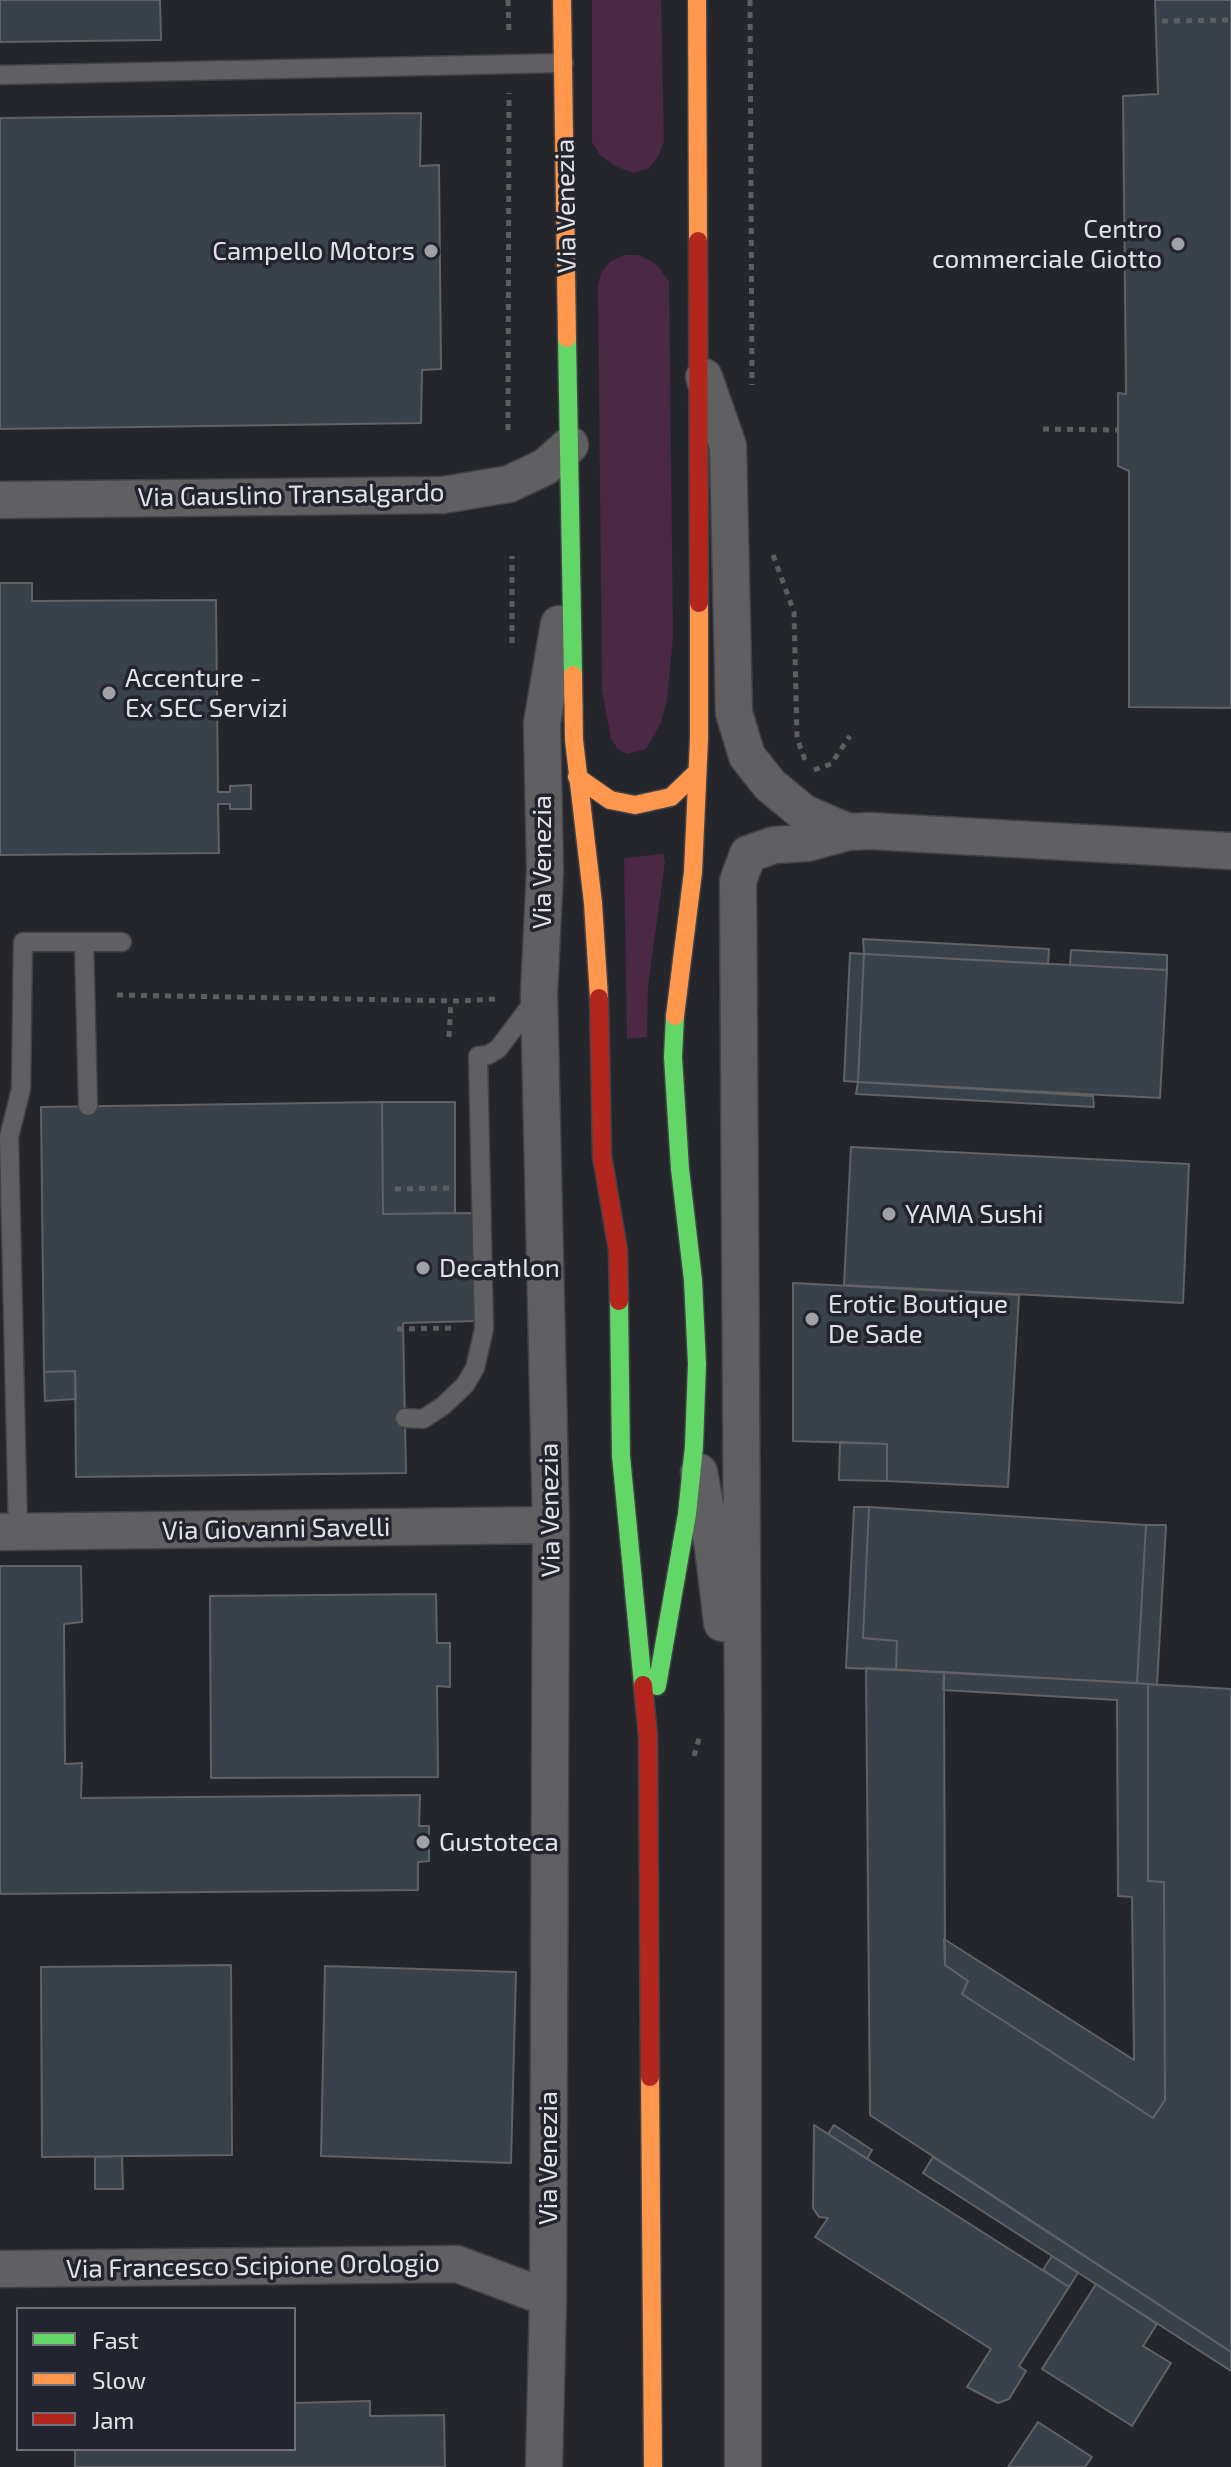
<!DOCTYPE html>
<style>
body{margin:0}
#map{position:relative;width:1231px;height:2467px;overflow:hidden;background:#25262b;font-family:"Exo 2",sans-serif}
canvas{display:block}
.legend{position:absolute;left:16px;top:2307px;width:280px;height:144px;box-sizing:border-box;background:#23242d;border:2px solid #6f7078;margin:0;padding:10px 14px;list-style:none;font-size:24px;color:#e2e3e9}
.legend li{display:flex;align-items:center;gap:16px;height:40px}
.legend b{width:40px;border:2px solid #6f7078}
</style>
<div id="map">
<canvas width="1231" height="2467"></canvas>
<ul class="legend">
<li><b style="height:10px;background:#63d668"></b>Fast</li>
<li><b style="height:10px;background:#ff974d"></b>Slow</li>
<li><b style="height:10px;background:#b3261e"></b>Jam</li>
</ul>
</div>
<script>
const ctx = document.querySelector('canvas').getContext('2d');
ctx.lineJoin = 'round';
function fillPath(path, color) {
  ctx.fillStyle = color;
  ctx.fill(path, 'evenodd');
}
function toPath(rows) {
  const path = new Path2D();
  for (const r of rows) {
    path.moveTo(r[0], r[1]);
    for (let i = 2; i < r.length; i += 2) path.lineTo(r[i], r[i + 1]);
  }
  return path;
}
function trace(path, color, width, dash) {
  ctx.strokeStyle = color;
  ctx.lineWidth = width;
  ctx.lineCap = dash ? 'butt' : 'round';
  ctx.setLineDash(dash || []);
  ctx.stroke(path);
}
function write(font, color, halo, rows, align = 'center') {
  ctx.font = font + ' "Exo 2",sans-serif';
  ctx.lineWidth = 7;
  ctx.setLineDash([]);
  ctx.textBaseline = 'middle';
  ctx.strokeStyle = halo;
  ctx.fillStyle = color;
  for (const [text, x, y, turn = 0] of rows) {
    ctx.save();
    ctx.translate(x, y);
    ctx.rotate((+turn || 0) * Math.PI / 180);
    ctx.textAlign = isNaN(turn) ? turn : align;
    if (halo) ctx.strokeText(text, 0, 0);
    ctx.fillText(text, 0, 0);
    ctx.restore();
  }
}
fillPath(toPath([
 [592,0,661,0,664,141,659,155,649,168,634,173,617,167,600,155,592,142],
 [625,255,638,255,649,260,659,267,669,282,673,637,667,700,661,723,646,749,627,754,618,749,611,739,602,690,598,285,601,273,611,261],
 [663,854,665,862,648,986,647,1037,627,1039,624,858]
]), '#4a2846');
const building = toPath([
 [0,0,160,0,161,40,0,42,0,0],
 [1155,0,1231,0,1231,708,1129,707,1129,471,1118,466,1118,393,1126,394,1123,96,1158,94,1155,0],
 [421,113,420,166,439,165,441,369,422,370,421,423,0,429,0,118,421,113],
 [0,583,32,583,32,601,216,600,218,792,230,792,230,786,251,785,251,809,230,809,230,804,218,804,219,853,0,855,0,583],
 [863,939,1049,949,1048,964,864,954,863,939],
 [1071,950,1167,955,1167,970,1070,965,1071,950],
 [850,953,864,954,858,1082,844,1081,850,953],
 [864,954,1167,970,1160,1098,858,1082,864,954],
 [858,1082,1093,1096,1094,1107,856,1094,858,1082],
 [382,1102,383,1214,475,1213,476,1321,403,1323,406,1473,76,1477,75,1371,44,1372,41,1107,382,1102],
 [382,1102,455,1102,455,1213,383,1214,382,1102],
 [851,1147,1189,1164,1183,1303,844,1285,851,1147],
 [793,1283,1019,1295,1008,1487,887,1481,887,1444,793,1441,793,1283],
 [75,1371,76,1399,45,1401,44,1372,75,1371],
 [840,1442,887,1444,887,1481,839,1480,840,1442],
 [854,1507,869,1507,863,1638,897,1641,896,1670,846,1668,854,1507],
 [869,1507,1146,1525,1137,1683,896,1670,897,1641,863,1638,869,1507],
 [1146,1525,1166,1525,1157,1685,1137,1683,1146,1525],
 [0,1566,81,1566,82,1622,64,1624,65,1764,82,1763,81,1798,420,1795,419,1826,429,1826,429,1861,418,1862,418,1890,0,1894,0,1566],
 [436,1594,437,1643,450,1643,450,1687,437,1686,438,1777,211,1778,210,1596,436,1594],
 [866,1668,944,1672,945,1965,968,1981,962,1994,1153,2118,1165,2100,1164,1882,1148,1881,1148,1684,1231,1689,1231,2352,870,2115,866,1668],
 [944,1672,1148,1684,1148,1881,1164,1882,1165,2100,1153,2118,962,1994,968,1981,945,1965,944,1939,1134,2060,1132,1897,1118,1896,1117,1700,943,1690,944,1672],
 [231,1965,232,2155,42,2157,41,1967,231,1965],
 [325,1966,516,1972,511,2163,321,2156,325,1966],
 [814,2125,1069,2287,1019,2366,1026,2371,1009,2399,998,2403,967,2387,991,2349,815,2237,828,2218,819,2217,813,2208,814,2125],
 [834,2125,872,2150,867,2159,828,2134,834,2125],
 [122,2156,123,2189,95,2189,95,2157,122,2156],
 [933,2157,1231,2352,1231,2371,923,2173,933,2157],
 [1052,2256,1078,2273,1069,2287,1043,2270,1052,2256],
 [1096,2284,1157,2324,1143,2346,1171,2363,1132,2426,1042,2369,1096,2284],
 [370,2401,370,2416,444,2415,445,2467,75,2467,75,2449,294,2449,294,2403,370,2401],
 [1038,2422,1092,2457,1085,2467,1008,2467,1038,2422]
]);
fillPath(building, '#39424b');
trace(building, '#606266', 2);
const lane = toPath([
 [0,75,564,63],
 [84,943,88,1106],
 [405,1418,423,1419,443,1406,465,1385,475,1368,484,1329,478,1056,488,1055,498,1049,535,1000],
 [18,1532,9,1137,21,1089,23,942,122,942]
]);
const street = toPath([
 [704,377,728,446,734,713,747,756,770,785,804,813,848,832],
 [0,500,443,495,509,484,545,467,570,445],
 [699,1472,713,1547,722,1623],
 [0,1532,551,1525],
 [0,2269,457,2264,548,2298],
 [544,2467,548,2298,551,1525,539,994,545,870,542,723,559,624],
 [743,2467,743,1728,738,881,748,854,774,845,808,843,848,832,869,831,1231,851]
]);
const fast = toPath([
 [567,338,573,675],
 [619,1301,621,1456,643,1685],
 [657,1686,687,1514,694,1446,697,1364,693,1280,680,1169,673,1057,675,1016]
]);
const slow = toPath([
 [562,0,567,338],
 [697,0,698,241],
 [573,675,574,740,593,903,599,998],
 [577,777,610,800,635,805,671,797,697,772],
 [675,1016,693,872,699,739,699,603],
 [650,2077,653,2467]
]);
const jam = toPath([
 [698,241,699,603],
 [599,998,602,1156,618,1250,619,1301],
 [643,1685,648,1736,650,2077]
]);
trace(lane, '#414246', 21);
trace(street, '#414246', 39);
trace(fast, '#414246', 21);
trace(slow, '#414246', 21);
trace(jam, '#414246', 21);
trace(toPath([
 [508,0,509,35],
 [750,0,752,385],
 [1162,21,1231,20],
 [1043,429,1118,430],
 [508,430,509,93],
 [773,555,794,612,797,738,805,760],
 [512,643,512,556],
 [814,770,831,764,850,736],
 [117,995,459,1001,495,999],
 [449,1037,451,1001],
 [395,1189,450,1188],
 [397,1329,453,1328],
 [694,1756,700,1735]
]), '#5d5e62', 5, [6, 6]);
trace(lane, '#606063', 18);
trace(street, '#606063', 36);
trace(fast, '#63d668', 18);
trace(slow, '#ff974d', 18);
trace(jam, '#b3261e', 18);
for (const [x, y, r, color] of [
 [1178,244,8,"#a0a1a6"],
 [431,251,8,"#a0a1a6"],
 [109,693,8,"#a0a1a6"],
 [889,1214,8,"#a0a1a6"],
 [423,1268,8,"#a0a1a6"],
 [812,1319,8,"#a0a1a6"],
 [423,1842,8,"#a0a1a6"]
]) {
  const dot = new Path2D();
  dot.arc(x, y, r, 0, 2 * Math.PI);
  ctx.fillStyle = color;
  ctx.fill(dot);
  trace(dot, '#23242d', 3);
}
write('26px', '#e2e3e9', '#23242d', [
 ["Via Venezia",566,206,-91],
 ["Via Gauslino Transalgardo",291,495,-1],
 ["Via Venezia",542,862,-90],
 ["Via Venezia",550,1510,-91],
 ["Via Giovanni Savelli",276,1529,-1],
 ["Via Venezia",548,2158,-90],
 ["Via Francesco Scipione Orologio",253,2266,-1]
]);
write('26px', '#e2e3e9', '#23242d', [
 ["Centro",1162,229,"right"],
 ["commerciale Giotto",1162,259,"right"],
 ["Campello Motors",415,251,"right"],
 ["Accenture -",125,678],
 ["Ex SEC Servizi",125,708],
 ["YAMA Sushi",905,1214],
 ["Decathlon",439,1268],
 ["Erotic Boutique",828,1304],
 ["De Sade",828,1334],
 ["Gustoteca",439,1842]
], 'left');
</script>
